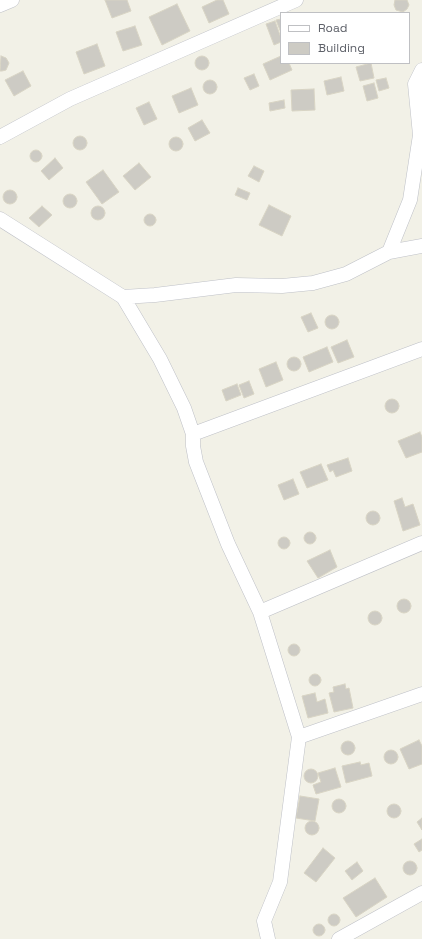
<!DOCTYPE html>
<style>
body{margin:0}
#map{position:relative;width:422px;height:939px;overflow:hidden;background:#f2f1e7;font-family:"Space Grotesk",sans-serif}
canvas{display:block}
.legend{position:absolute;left:280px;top:12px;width:130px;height:52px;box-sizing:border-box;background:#fff;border:1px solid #bfc0c3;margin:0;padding:5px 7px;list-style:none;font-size:12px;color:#5e6169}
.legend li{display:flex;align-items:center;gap:8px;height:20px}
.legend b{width:20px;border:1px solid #bfc0c3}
</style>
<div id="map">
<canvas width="422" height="939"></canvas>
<ul class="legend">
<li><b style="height:5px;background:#fff"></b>Road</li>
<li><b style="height:11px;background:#cdcbc4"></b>Building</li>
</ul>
</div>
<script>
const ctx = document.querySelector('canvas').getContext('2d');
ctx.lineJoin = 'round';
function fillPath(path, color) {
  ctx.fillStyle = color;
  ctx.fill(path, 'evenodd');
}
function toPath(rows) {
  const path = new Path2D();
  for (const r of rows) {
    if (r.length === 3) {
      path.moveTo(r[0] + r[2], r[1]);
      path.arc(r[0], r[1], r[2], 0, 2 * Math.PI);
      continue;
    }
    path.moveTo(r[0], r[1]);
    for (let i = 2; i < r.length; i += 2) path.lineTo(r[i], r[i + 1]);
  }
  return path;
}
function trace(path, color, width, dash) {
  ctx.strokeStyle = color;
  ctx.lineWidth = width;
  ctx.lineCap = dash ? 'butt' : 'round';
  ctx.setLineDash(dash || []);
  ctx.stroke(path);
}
const building = toPath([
 [105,0,127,0,131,11,112,18,105,0],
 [217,0,223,0,229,14,209,23,202,7,217,0],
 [395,0,407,0,409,5,407,9,403,12,396,10,394,5,395,0],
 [177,4,190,31,162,45,149,17,177,4],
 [281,19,281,33,276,20,281,19],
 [275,21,281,38,281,42,274,45,266,24,275,21],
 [135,26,142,45,123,51,116,32,135,26],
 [97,44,105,66,84,74,76,52,97,44],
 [202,63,7],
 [1,56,6,58,9,63,6,70,2,71,0,71,1,56],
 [281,56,281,63,289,63,292,70,270,80,263,64,281,56],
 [371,63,374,78,360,81,356,67,371,63],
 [23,71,31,86,14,96,5,80,23,71],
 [254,74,259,86,250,90,244,78,254,74],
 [341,77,344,91,327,95,324,81,341,77],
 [386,78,389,88,379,91,376,80,386,78],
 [210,87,7],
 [374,83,378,98,367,101,363,86,374,83],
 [191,88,198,105,179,113,172,96,191,88],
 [314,89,315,110,292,111,291,90,314,89],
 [284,100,285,108,270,111,269,103,284,100],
 [149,102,157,119,144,125,136,108,149,102],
 [202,120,210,133,195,141,188,128,202,120],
 [80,143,7],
 [176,144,7],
 [36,156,6],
 [55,158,63,168,49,180,41,171,55,158],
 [139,163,151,177,135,190,123,176,139,163],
 [254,166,264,171,259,182,248,176,254,166],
 [103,170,119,192,102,204,86,182,103,170],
 [238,188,250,193,247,200,235,195,238,188],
 [10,197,7],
 [70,201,7],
 [269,205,291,216,282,236,259,225,269,205],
 [98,213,7],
 [42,206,52,215,39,227,29,218,42,206],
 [150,220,6],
 [311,313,318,328,308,332,301,317,311,313],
 [332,322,7],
 [347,340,354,357,338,363,331,347,347,340],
 [327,347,333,362,309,372,303,357,327,347],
 [294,364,7],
 [276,362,283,380,266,387,259,369,276,362],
 [249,381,254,394,244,398,239,385,249,381],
 [237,384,241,395,226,401,222,390,237,384],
 [392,406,7],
 [420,432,422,437,422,452,406,458,398,441,420,432],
 [348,458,352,471,336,477,333,470,330,472,327,465,348,458],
 [321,464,328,480,307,488,300,472,321,464],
 [293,479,299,494,284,500,278,485,293,479],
 [402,498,405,507,413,504,420,525,403,531,394,501,402,498],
 [373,518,7],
 [310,538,6],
 [284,543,6],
 [330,550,337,567,318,578,307,561,330,550],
 [404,606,7],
 [375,618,7],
 [294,650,6],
 [315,680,6],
 [345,684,346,689,349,688,353,708,334,712,329,693,334,692,333,687,345,684],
 [315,693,317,702,325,699,328,713,308,718,302,696,315,693],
 [419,740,422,746,422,764,409,769,400,749,419,740],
 [348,748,7],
 [391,757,7],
 [360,762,361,765,369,763,372,776,346,783,342,766,360,762],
 [335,768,341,787,316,794,313,785,321,782,318,773,335,768],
 [311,776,7],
 [300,796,319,799,315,821,296,818,300,796],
 [339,806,7],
 [394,811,7],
 [422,818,422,830,417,822,422,818],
 [312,828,7],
 [422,839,422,850,419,852,414,844,422,839],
 [323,848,335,858,316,882,304,873,323,848],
 [410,868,7],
 [357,862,363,871,352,880,345,871,357,862],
 [375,878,387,897,356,917,343,898,375,878],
 [334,920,6],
 [319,930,6]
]);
fillPath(building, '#cdcbc4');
trace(building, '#d8d4c4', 1);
const street = toPath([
 [0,5,12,0],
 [0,137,70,99,296,0],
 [0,219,123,297,160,359,184,408,193,434,193,446,196,462,228,544,260,612,299,737,280,882,264,921,268,939],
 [389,252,422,246],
 [123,297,155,295,236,285,282,286,313,283,346,274,389,252,410,200,420,135,415,84,422,70],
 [193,434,422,349],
 [260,612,422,543],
 [299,737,422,694],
 [339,939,422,893]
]);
trace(street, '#bec0c7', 15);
trace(street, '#fff', 14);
</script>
